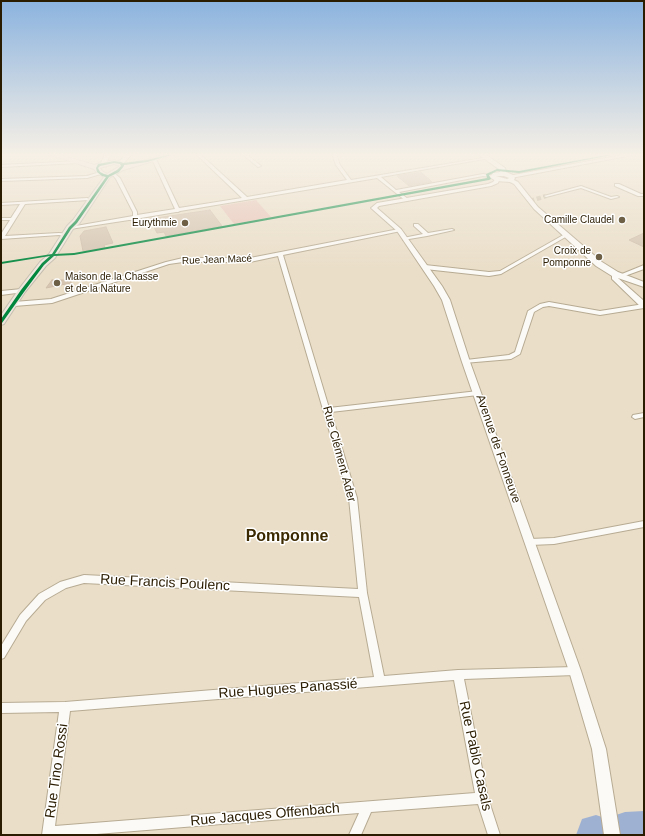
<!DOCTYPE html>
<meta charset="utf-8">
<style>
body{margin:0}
#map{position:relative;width:645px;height:836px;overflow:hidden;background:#eadec8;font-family:Arial,sans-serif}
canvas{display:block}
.frame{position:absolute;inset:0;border:2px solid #2a1c00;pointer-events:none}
</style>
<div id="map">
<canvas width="645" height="836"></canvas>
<div class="frame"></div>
</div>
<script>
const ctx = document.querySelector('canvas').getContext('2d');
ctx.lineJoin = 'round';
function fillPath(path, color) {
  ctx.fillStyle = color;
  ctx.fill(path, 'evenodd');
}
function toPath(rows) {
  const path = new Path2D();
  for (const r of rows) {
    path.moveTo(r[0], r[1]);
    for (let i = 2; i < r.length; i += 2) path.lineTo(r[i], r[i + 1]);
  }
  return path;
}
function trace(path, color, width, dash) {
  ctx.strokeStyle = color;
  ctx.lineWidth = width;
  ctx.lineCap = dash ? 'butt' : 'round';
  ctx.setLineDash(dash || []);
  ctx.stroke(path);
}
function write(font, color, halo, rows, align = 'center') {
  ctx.font = font + ' Arial,sans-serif';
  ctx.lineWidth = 3;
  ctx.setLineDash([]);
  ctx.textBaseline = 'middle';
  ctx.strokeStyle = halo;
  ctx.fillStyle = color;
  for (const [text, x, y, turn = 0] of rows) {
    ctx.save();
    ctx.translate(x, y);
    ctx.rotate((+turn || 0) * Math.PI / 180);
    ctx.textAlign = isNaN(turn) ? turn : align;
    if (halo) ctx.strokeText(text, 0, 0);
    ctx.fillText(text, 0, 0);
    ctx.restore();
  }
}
fillPath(toPath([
 [256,200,271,217,234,224,220,206]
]), '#e7c2b6');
fillPath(toPath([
 [644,811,644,835,622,835,616,833,613,824,616,815,625,812,644,811],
 [596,815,605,818,608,827,605,835,576,835,582,819,596,815]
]), '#9fb1d2');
const building = toPath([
 [421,172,432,182,409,186,397,176,421,172],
 [210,210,222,226,166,236,164,232,157,233,150,219,210,210],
 [106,227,113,243,104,245,105,248,83,251,80,236,84,231,106,227],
 [644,233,644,247,629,240,644,233],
 [52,280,71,280,71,283,46,288,52,280]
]);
fillPath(building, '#d5c5b1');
trace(building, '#cfbeaa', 1);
trace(toPath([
 [530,201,546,196]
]), '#c4b7a0', 4.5, [4.5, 2.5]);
const minor = toPath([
 [196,154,200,154,247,197,347,180,336,165,332,154,336,154,340,165,351,180,488,157,490,158,381,177,396,190,483,174,494,176,492,177,483,176,399,192,408,199,408,200,406,201,377,178,180,211,178,212,176,212,135,219,131,220,129,220,70,229,68,228,70,227,133,216,133,212,116,179,112,174,114,173,120,178,137,212,137,215,175,209,152,159,154,158,156,159,179,208,242,198,196,154],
 [242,154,246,154,261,166,258,167,242,154],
 [80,161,80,163,79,163,1,167,1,165,80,161],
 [100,172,101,172,101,174,87,178,1,181,1,179,87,176,100,172],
 [615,184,619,184,641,194,644,194,644,196,638,196,615,186,615,184],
 [581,186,611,197,617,196,619,197,611,199,581,188,546,197,544,196,581,186],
 [87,198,89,199,89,200,25,204,5,236,59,233,68,234,68,236,59,235,1,239,1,234,10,220,1,220,1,218,11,218,20,204,1,205,1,203,87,198],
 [414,224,418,224,428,233,452,229,454,230,427,236,403,240,403,238,423,234,414,226,414,224],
 [399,229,401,229,401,231,283,255,329,408,478,391,481,393,478,395,331,412,357,498,367,593,384,676,458,670,575,667,578,668,580,671,578,674,575,675,464,679,488,798,500,835,488,835,478,804,371,812,361,835,349,835,359,813,84,835,42,835,59,712,1,713,1,703,65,702,374,677,359,597,84,583,66,588,45,600,26,621,4,658,1,659,1,646,20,615,39,594,60,582,84,575,358,589,349,498,278,256,250,262,183,262,169,264,52,303,14,306,11,304,14,302,51,299,166,262,183,258,250,258,399,229],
 [454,680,475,793,55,826,70,711,454,680],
 [565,234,569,235,501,274,489,276,425,269,422,267,425,265,489,272,500,271,565,234],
 [644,265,644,269,622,277,618,277,617,276,644,265],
 [22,289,24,290,24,292,1,295,1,291,22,289],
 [549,302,600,311,644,304,644,308,600,315,549,306,543,307,534,312,520,354,511,359,464,363,463,362,464,361,466,360,509,355,515,352,528,311,540,304,549,302],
 [644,413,644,417,635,419,632,417,633,415,644,413],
 [644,521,644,527,554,544,530,545,527,544,526,542,527,540,530,539,554,538,644,521]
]);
const tertiary = toPath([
 [126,154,132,154,123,164,119,164,119,162,126,154],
 [627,154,638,154,511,178,508,176,627,154],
 [496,178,499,180,498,183,491,186,379,206,377,208,401,229,442,286,450,300,470,362,581,671,606,749,620,835,604,835,592,749,569,671,462,362,442,300,434,286,397,231,371,208,377,203,488,184,493,182,496,178],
 [615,272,618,274,618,278,644,301,644,307,641,307,612,279,612,274,615,272]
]);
const secondary = toPath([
 [105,154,112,154,109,157,106,164,104,165,101,163,105,154],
 [478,154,485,154,505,168,506,172,513,175,515,178,514,180,518,182,538,207,602,262,618,272,644,282,644,287,612,276,596,266,534,209,514,184,510,182,496,181,491,178,490,177,493,173,500,172,500,170,478,154],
 [496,176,504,176,509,178,507,179,496,176]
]);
const primary = toPath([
 [48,154,57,154,95,165,97,164,114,160,123,162,126,165,167,154,177,154,123,170,110,177,79,224,73,229,55,258,46,266,25,292,4,324,1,325,1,315,19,289,40,262,49,254,67,226,73,220,104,177,97,173,94,169,48,154],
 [114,164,120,166,107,174,102,171,100,168,114,164]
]);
trace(minor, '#b7ab93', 2);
trace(tertiary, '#b7ab93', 2);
trace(secondary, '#b7ab93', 2);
trace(primary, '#c5bdaf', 2);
fillPath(minor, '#fcfaf7');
fillPath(tertiary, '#fcfaf7');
fillPath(secondary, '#fcfaf7');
fillPath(primary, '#ede7de');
fillPath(toPath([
 [171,154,175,154,147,162,124,165,124,166,119,172,109,177,77,223,71,229,55,254,74,253,487,178,486,174,497,169,519,171,612,154,617,154,519,173,497,171,489,175,491,179,489,180,74,255,54,256,44,265,24,292,2,323,1,323,1,319,21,290,42,263,50,256,1,264,1,262,52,254,69,227,75,221,106,177,102,176,97,172,96,168,98,164,114,161,121,162,123,163,147,160,171,154],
 [114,163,120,164,121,166,117,170,108,175,104,174,100,172,98,168,100,166,114,163]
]), '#00873e');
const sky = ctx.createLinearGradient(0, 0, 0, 271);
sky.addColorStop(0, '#8bb3df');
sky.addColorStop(0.57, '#f6f0e6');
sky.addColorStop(1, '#f6f0e600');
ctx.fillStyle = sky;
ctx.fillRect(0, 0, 645, 271);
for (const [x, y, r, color] of [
 [622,220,4,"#6d6046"],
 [185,223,4,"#6d6046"],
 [599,257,4,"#6d6046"],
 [57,283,4,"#6d6046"]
]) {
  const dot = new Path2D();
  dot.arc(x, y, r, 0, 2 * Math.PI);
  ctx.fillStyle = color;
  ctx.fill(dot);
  trace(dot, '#fff', 1.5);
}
write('10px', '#2a1c00', '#fff', [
 ["Camille Claudel",614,220],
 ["Eurythmie",177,223],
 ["Croix de",591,251],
 ["Pomponne",591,263],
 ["Maison de la Chasse",65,277,"left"],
 ["et de la Nature",65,289,"left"]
], 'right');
write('10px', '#2a1c00', '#fff', [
 ["Rue Jean Macé",217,260,-2]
]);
write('12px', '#2a1c00', '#fff', [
 ["Avenue de Fonneuve",498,449,71],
 ["Rue Clément Ader",339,454,75]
]);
write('14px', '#2a1c00', '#fff', [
 ["Rue Francis Poulenc",165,583,3],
 ["Rue Hugues Panassié",288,689,-4],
 ["Rue Pablo Casals",475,756,78],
 ["Rue Tino Rossi",57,771,-82],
 ["Rue Jacques Offenbach",265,815,-5]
]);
write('bold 16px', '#3b2901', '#fff', [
 ["Pomponne",287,537]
]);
</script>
